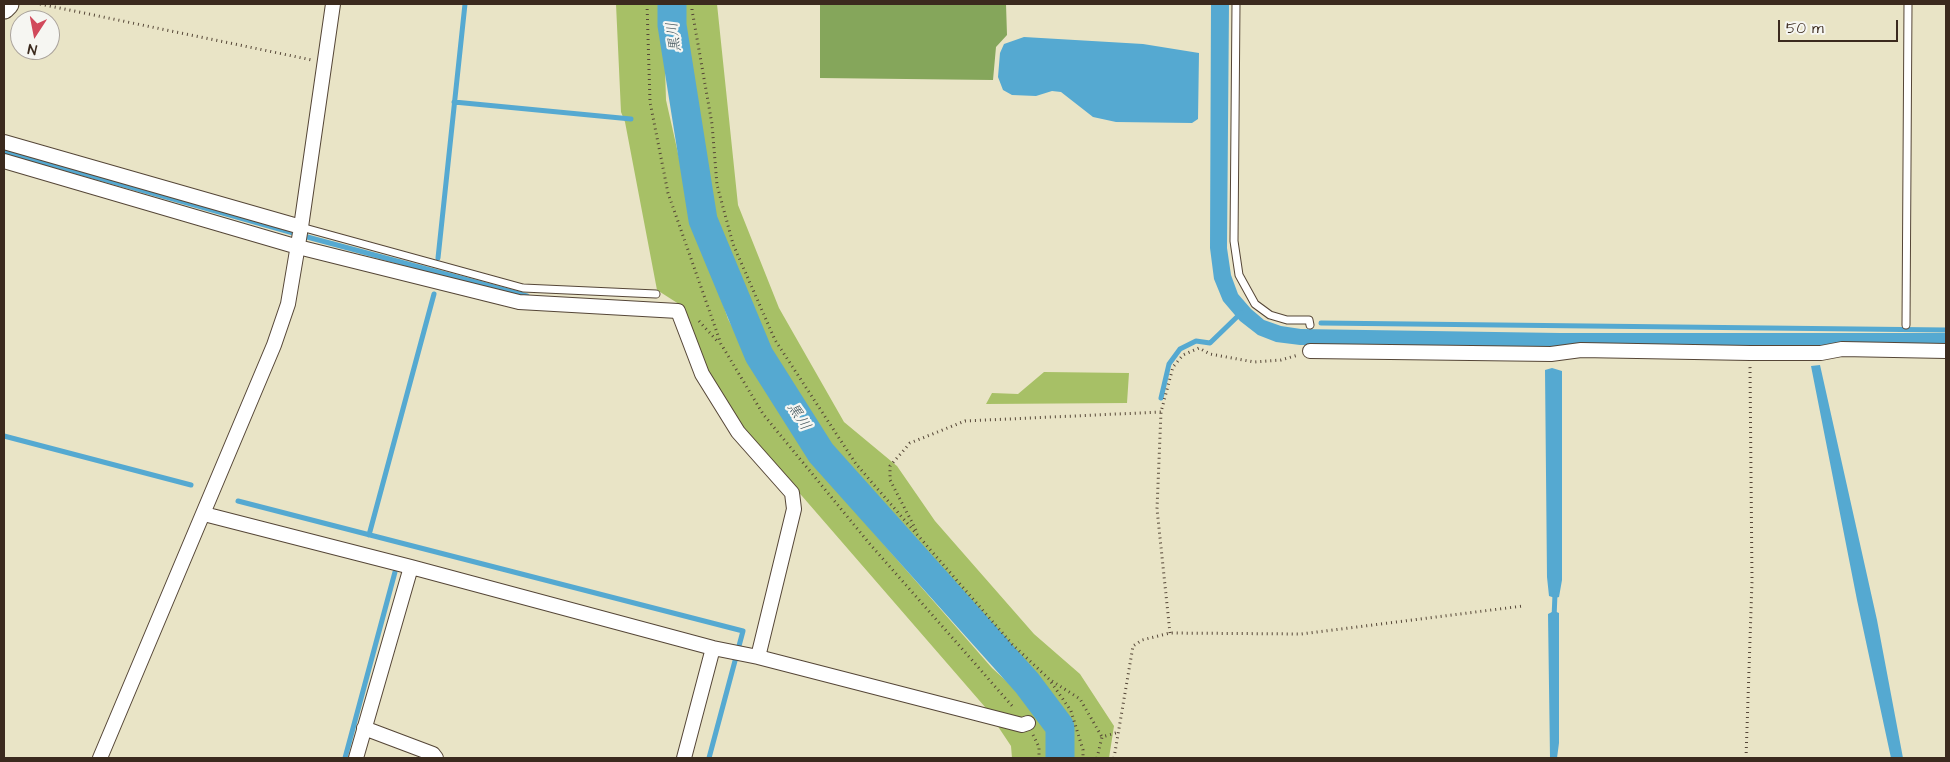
<!DOCTYPE html>
<meta charset="utf-8">
<style>
body{margin:0}
#map{position:relative;width:1950px;height:762px;overflow:hidden;background:#e9e4c6;font-family:"Architects Daughter",sans-serif}
canvas{display:block}
.frame{position:absolute;inset:0;border:5px solid #3b2a1e;pointer-events:none}
.north{position:absolute;left:10px;top:10px;width:50px;height:50px;box-sizing:border-box;background:#f6f6f2;border:1px solid #aba49d;border-radius:50%;rotate:191deg;font-size:14px;font-weight:700;line-height:20px;text-align:center;color:#3b2a1e}
.north::after{content:'';display:block;margin:auto;width:18px;height:22px;background:#d1495b;clip-path:polygon(50% 0,100% 100%,50% 72%,0 100%)}
.scale{position:absolute;left:1778px;top:20px;width:120px;height:22px;box-sizing:border-box;border:2px solid #3b2a1e;border-top:0;padding-left:6px;font-size:15px;line-height:18px;white-space:nowrap;color:#3b2a1e;-webkit-text-stroke:4px #f6f6f2;paint-order:stroke}
</style>
<div id="map">
<canvas width="1950" height="762"></canvas>
<div class="frame"></div>
<div class="north">N</div>
<div class="scale">50 m</div>
</div>
<script>
const ctx = document.querySelector('canvas').getContext('2d');
ctx.lineJoin = 'round';
function fillPath(path, color) {
  ctx.fillStyle = color;
  ctx.fill(path, 'evenodd');
}
function toPath(rows) {
  const path = new Path2D();
  for (const r of rows) {
    path.moveTo(r[0], r[1]);
    for (let i = 2; i < r.length; i += 2) path.lineTo(r[i], r[i + 1]);
  }
  return path;
}
function trace(path, color, width, dash) {
  ctx.strokeStyle = color;
  ctx.lineWidth = width;
  ctx.lineCap = dash ? 'butt' : 'round';
  ctx.setLineDash(dash || []);
  ctx.stroke(path);
}
function write(font, color, halo, rows, align = 'center') {
  ctx.font = font + ' "Architects Daughter","Klee One",sans-serif';
  ctx.lineWidth = 4.5;
  ctx.setLineDash([]);
  ctx.textBaseline = 'middle';
  ctx.strokeStyle = halo;
  ctx.fillStyle = color;
  for (const [text, x, y, turn = 0] of rows) {
    ctx.save();
    ctx.translate(x, y);
    ctx.rotate((+turn || 0) * Math.PI / 180);
    ctx.textAlign = isNaN(turn) ? turn : align;
    if (halo) ctx.strokeText(text, 0, 0);
    ctx.fillText(text, 0, 0);
    ctx.restore();
  }
}
fillPath(toPath([
 [616,4,663,4,666,100,689,202,728,319,757,374,873,532,992,668,1038,710,1052,742,1052,758,1012,758,1011,746,985,707,802,496,743,431,707,372,682,306,657,290,625,122,621,112],
 [679,4,717,4,738,205,779,308,844,422,897,466,935,521,1034,634,1080,674,1114,726,1109,758,1070,758,1068,730,1049,695,1016,664,850,474,765,347,721,248,705,191,678,12],
 [1044,372,1129,373,1127,403,986,404,992,393,1018,394]
]), '#a7c066');
fillPath(toPath([
 [820,4,1006,4,1007,35,996,47,993,80,820,78]
]), '#85a65b');
fillPath(toPath([
 [1211,4,1229,4,1227,248,1231,275,1238,294,1251,309,1264,320,1281,326,1301,329,1560,333,1946,333,1946,345,1813,348,1300,345,1276,342,1258,335,1240,321,1223,301,1214,279,1210,248],
 [1024,37,1143,44,1199,53,1198,119,1192,123,1116,122,1093,117,1061,92,1052,91,1036,96,1012,95,1003,90,998,77,1000,53,1004,44],
 [1820,365,1877,620,1903,758,1891,758,1857,600,1811,366],
 [1552,368,1562,371,1562,580,1559,597,1555,598,1549,596,1547,577,1545,370],
 [1554,611,1559,613,1559,743,1557,758,1550,758,1548,614]
]), '#55a9d1');
trace(toPath([
 [454,102,631,119],
 [4,151,311,238,527,296],
 [438,258,465,4],
 [1321,323,1946,330],
 [1161,398,1169,364,1180,349,1196,341,1210,343,1241,313],
 [4,436,191,485],
 [238,501,743,631,709,758],
 [369,535,434,294],
 [1554,618,1555,594],
 [345,758,395,572]
]), '#55a9d1', 5);
trace(toPath([
 [672,4,672,25,703,220,759,355,821,453,1027,683,1060,727,1060,758]
]), '#55a9d1', 29);
const service = toPath([
 [1236,4,1234,241,1239,275,1255,304,1270,315,1287,320,1309,320,1310,325],
 [301,227,523,288,656,294],
 [1906,325,1908,4]
]);
const minor = toPath([
 [4,142,301,227],
 [4,161,298,247,519,302,678,311,702,374,738,432,792,493,794,509,758,657],
 [1310,351,1551,354,1581,350,1750,353,1821,353,1842,349,1946,351],
 [204,514,411,567,713,648,758,657,1022,725,1028,723],
 [364,728,433,754,436,758],
 [100,758,274,345,288,304,301,227,333,4],
 [356,758,411,567],
 [684,758,713,648]
]);
const primary = toPath([
 [4,8,8,4]
]);
trace(service, '#554637', 9);
trace(minor, '#554637', 16);
trace(primary, '#554637', 23);
trace(toPath([
 [40,4,312,60],
 [647,4,650,102,668,193,721,344,763,414,869,543,1014,708],
 [692,4,692,10,712,124,717,185,733,244,775,340,856,464,1012,644,1049,679,1071,711,1083,750,1083,758],
 [699,321,718,342],
 [916,530,890,480,890,466,910,443,965,421,1161,412],
 [1170,633,1157,509,1161,412,1173,367,1183,355,1199,348,1210,354,1254,362,1281,360,1298,355],
 [1052,681,1080,699,1102,737],
 [1033,735,1039,747,1039,758],
 [1097,758,1102,737,1119,732],
 [1114,758,1133,646,1142,640,1170,633,1301,634,1523,606],
 [1746,758,1752,581,1750,367]
]), '#554637', 3, [1, 4]);
trace(service, '#fff', 7);
trace(minor, '#fff', 14);
trace(primary, '#fff', 21);
write('italic 15px', '#44565d', '#f6f6f2', [
 ["黒川",675,37,-97],
 ["黒川",798,417,57]
]);
</script>
